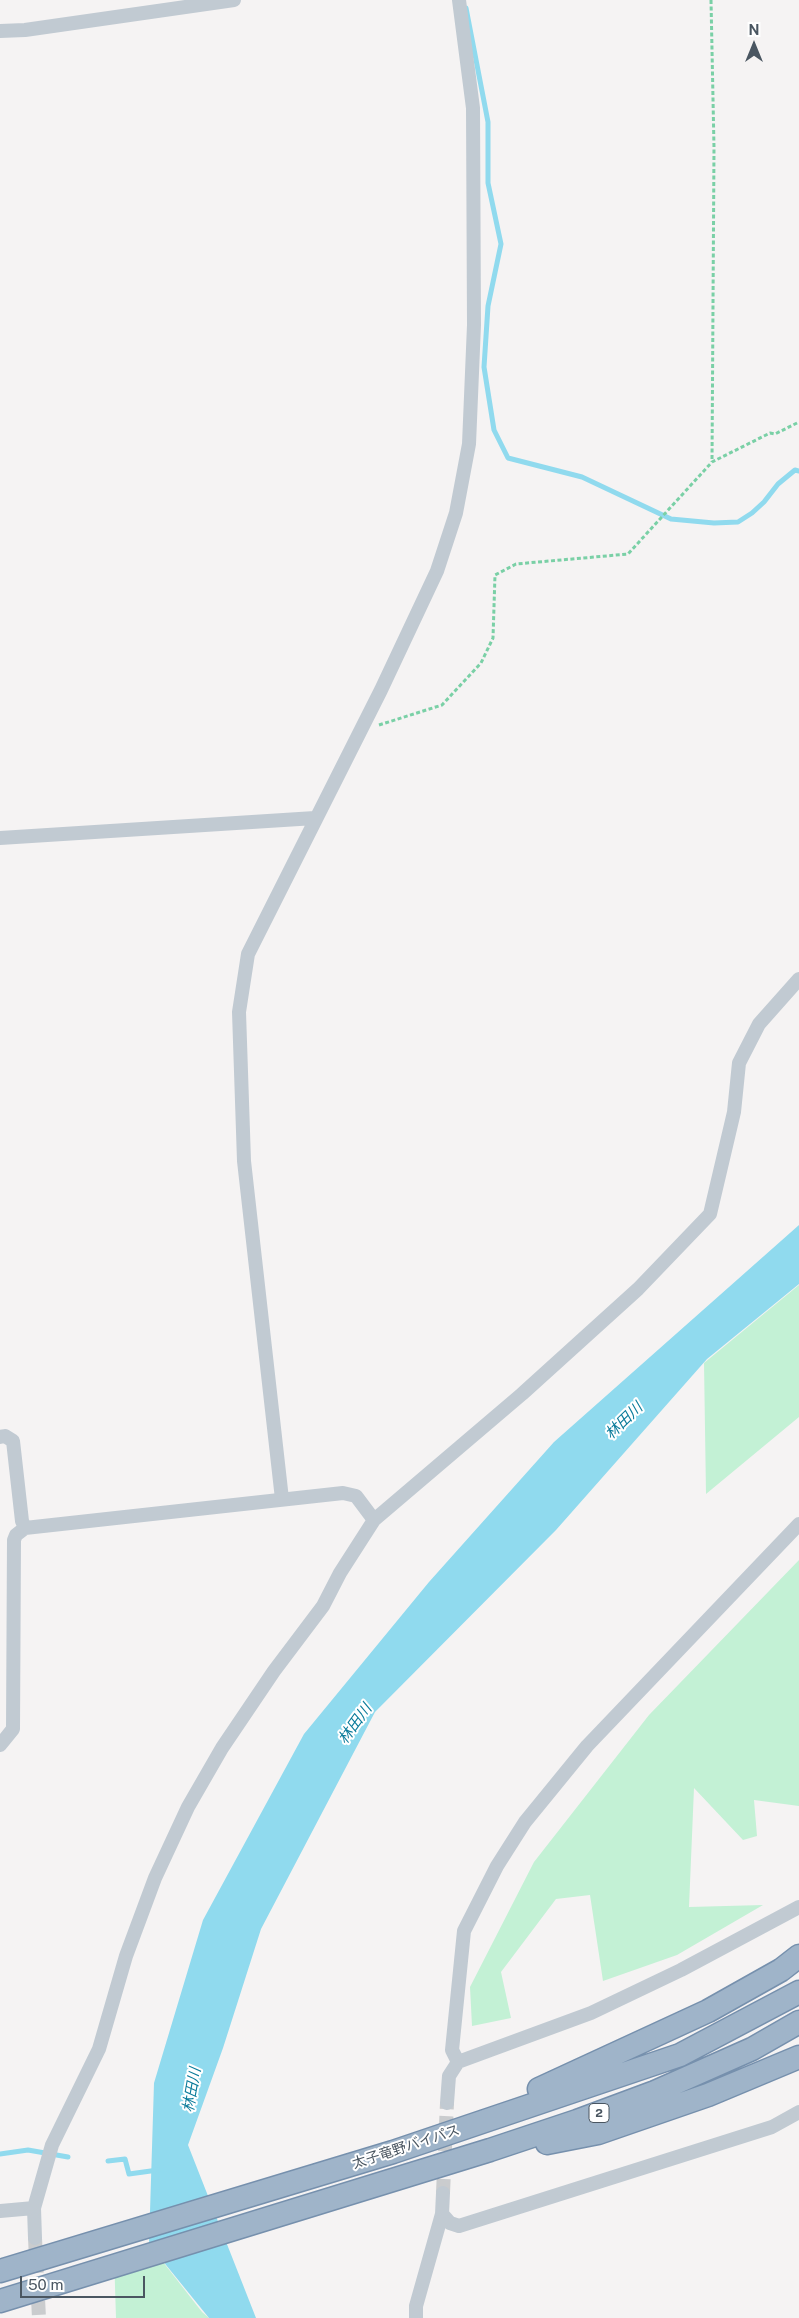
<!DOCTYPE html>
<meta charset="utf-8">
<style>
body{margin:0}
#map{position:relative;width:799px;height:2318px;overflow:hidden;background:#f5f3f3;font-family:"Public Sans",sans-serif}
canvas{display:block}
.north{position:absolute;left:729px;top:20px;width:50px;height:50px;-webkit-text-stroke:4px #fff;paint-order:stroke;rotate:0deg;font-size:14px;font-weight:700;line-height:20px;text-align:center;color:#4a5661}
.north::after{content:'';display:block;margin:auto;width:18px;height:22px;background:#4a5661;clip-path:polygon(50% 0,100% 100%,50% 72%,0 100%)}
.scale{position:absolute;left:20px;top:2276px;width:125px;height:22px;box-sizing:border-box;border:2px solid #4a5661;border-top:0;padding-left:6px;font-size:15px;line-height:18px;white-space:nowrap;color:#4a5661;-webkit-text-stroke:4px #fff;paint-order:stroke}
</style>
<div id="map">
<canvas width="799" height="2318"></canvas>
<div class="north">N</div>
<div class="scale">50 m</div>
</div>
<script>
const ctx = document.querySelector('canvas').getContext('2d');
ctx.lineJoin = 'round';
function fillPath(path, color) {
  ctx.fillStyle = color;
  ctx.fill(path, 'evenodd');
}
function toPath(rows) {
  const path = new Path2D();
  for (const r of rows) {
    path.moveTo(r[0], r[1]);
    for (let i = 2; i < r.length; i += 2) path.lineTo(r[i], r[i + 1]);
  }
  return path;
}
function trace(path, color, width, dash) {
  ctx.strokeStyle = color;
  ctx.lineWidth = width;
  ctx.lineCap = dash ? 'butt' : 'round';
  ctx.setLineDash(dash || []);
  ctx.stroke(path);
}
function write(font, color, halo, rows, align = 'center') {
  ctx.font = font + ' "Public Sans","Noto Sans JP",sans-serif';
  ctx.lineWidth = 4;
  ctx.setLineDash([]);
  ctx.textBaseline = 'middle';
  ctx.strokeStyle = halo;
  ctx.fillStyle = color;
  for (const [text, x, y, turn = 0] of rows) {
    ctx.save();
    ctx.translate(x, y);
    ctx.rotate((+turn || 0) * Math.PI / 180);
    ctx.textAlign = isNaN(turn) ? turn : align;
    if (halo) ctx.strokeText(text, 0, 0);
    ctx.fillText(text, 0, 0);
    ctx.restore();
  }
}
fillPath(toPath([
 [799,1285,799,1417,706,1494,704,1363],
 [799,1560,799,1806,754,1800,757,1836,743,1840,694,1788,689,1907,763,1905,677,1955,603,1981,590,1895,556,1899,501,1972,511,2018,472,2026,470,1987,534,1862,649,1715],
 [149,2244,202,2312,209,2318,116,2318,114,2255]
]), '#c3f1d5');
fillPath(toPath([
 [799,1225,799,1284,707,1359,556,1530,375,1712,261,1929,223,2048,188,2145,256,2318,209,2318,149,2244,154,2083,203,1920,304,1734,429,1582,554,1442]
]), '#90daee');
trace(toPath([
 [466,8,488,122,488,183,501,244,488,306,484,367,494,430,508,458,582,477,671,519,714,523,738,522,752,513,764,502,778,484,795,470,799,471],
 [0,2154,28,2150,68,2157],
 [108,2161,125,2159,129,2174,158,2170]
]), '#90daee', 5);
trace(toPath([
 [443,2193,447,2103],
 [35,2238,39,2318]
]), '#caccce', 14, [14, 7]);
const trunk = toPath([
 [539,2089,708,2011,781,1970,799,1956],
 [547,2143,598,2133,708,2095,799,2057],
 [0,2271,393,2152,680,2055,799,1992],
 [0,2301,490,2150,577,2121,655,2092,752,2049,799,2022]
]);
trace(trunk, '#7690ad', 25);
trace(toPath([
 [711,0,714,148,712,462],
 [379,725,442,705,481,663,493,638,495,575,516,564,628,554,712,462,770,433,775,434,799,422]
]), '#7ad0a6', 3, [4, 2.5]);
trace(toPath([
 [0,31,25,30,234,0],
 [0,838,315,818],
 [0,1437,5,1436,13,1441,22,1521,25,1528],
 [282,1499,244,1161,239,1012,248,954,381,690,437,571,456,513,469,444,474,325,473,108,459,0],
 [0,1745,13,1729,14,1540,16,1535,25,1528,343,1493,356,1496,374,1520],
 [458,2062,452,2050,464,1931,497,1866,525,1822,587,1746,799,1524],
 [447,2103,449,2076,458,2062,591,2013,681,1970,799,1907],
 [443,2193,442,2214,450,2223,459,2226,772,2127,799,2112],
 [0,2211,34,2208],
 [35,2238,34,2208,52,2145,99,2049,126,1956,155,1878,188,1807,222,1748,274,1671,323,1606,340,1573,374,1520,522,1394,638,1289,710,1214,734,1112,739,1063,759,1024,799,979],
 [416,2318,416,2306,442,2214]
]), '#c1cad2', 14);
trace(trunk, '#9fb4c9', 22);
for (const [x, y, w] of [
 [599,2113,20]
]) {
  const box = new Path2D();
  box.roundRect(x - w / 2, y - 9.5, w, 19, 4);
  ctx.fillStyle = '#fff';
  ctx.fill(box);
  trace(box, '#4a5661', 1);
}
write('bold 12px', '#4a5661', null, [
 ["2",599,2113]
]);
write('14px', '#4a5661', '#fff', [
 ["太子竜野バイパス",406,2147,-18]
]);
write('italic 15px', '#0c7c9b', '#fff', [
 ["林田川",624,1421,-44],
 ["林田川",355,1724,-54],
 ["林田川",192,2090,-80]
]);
</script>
